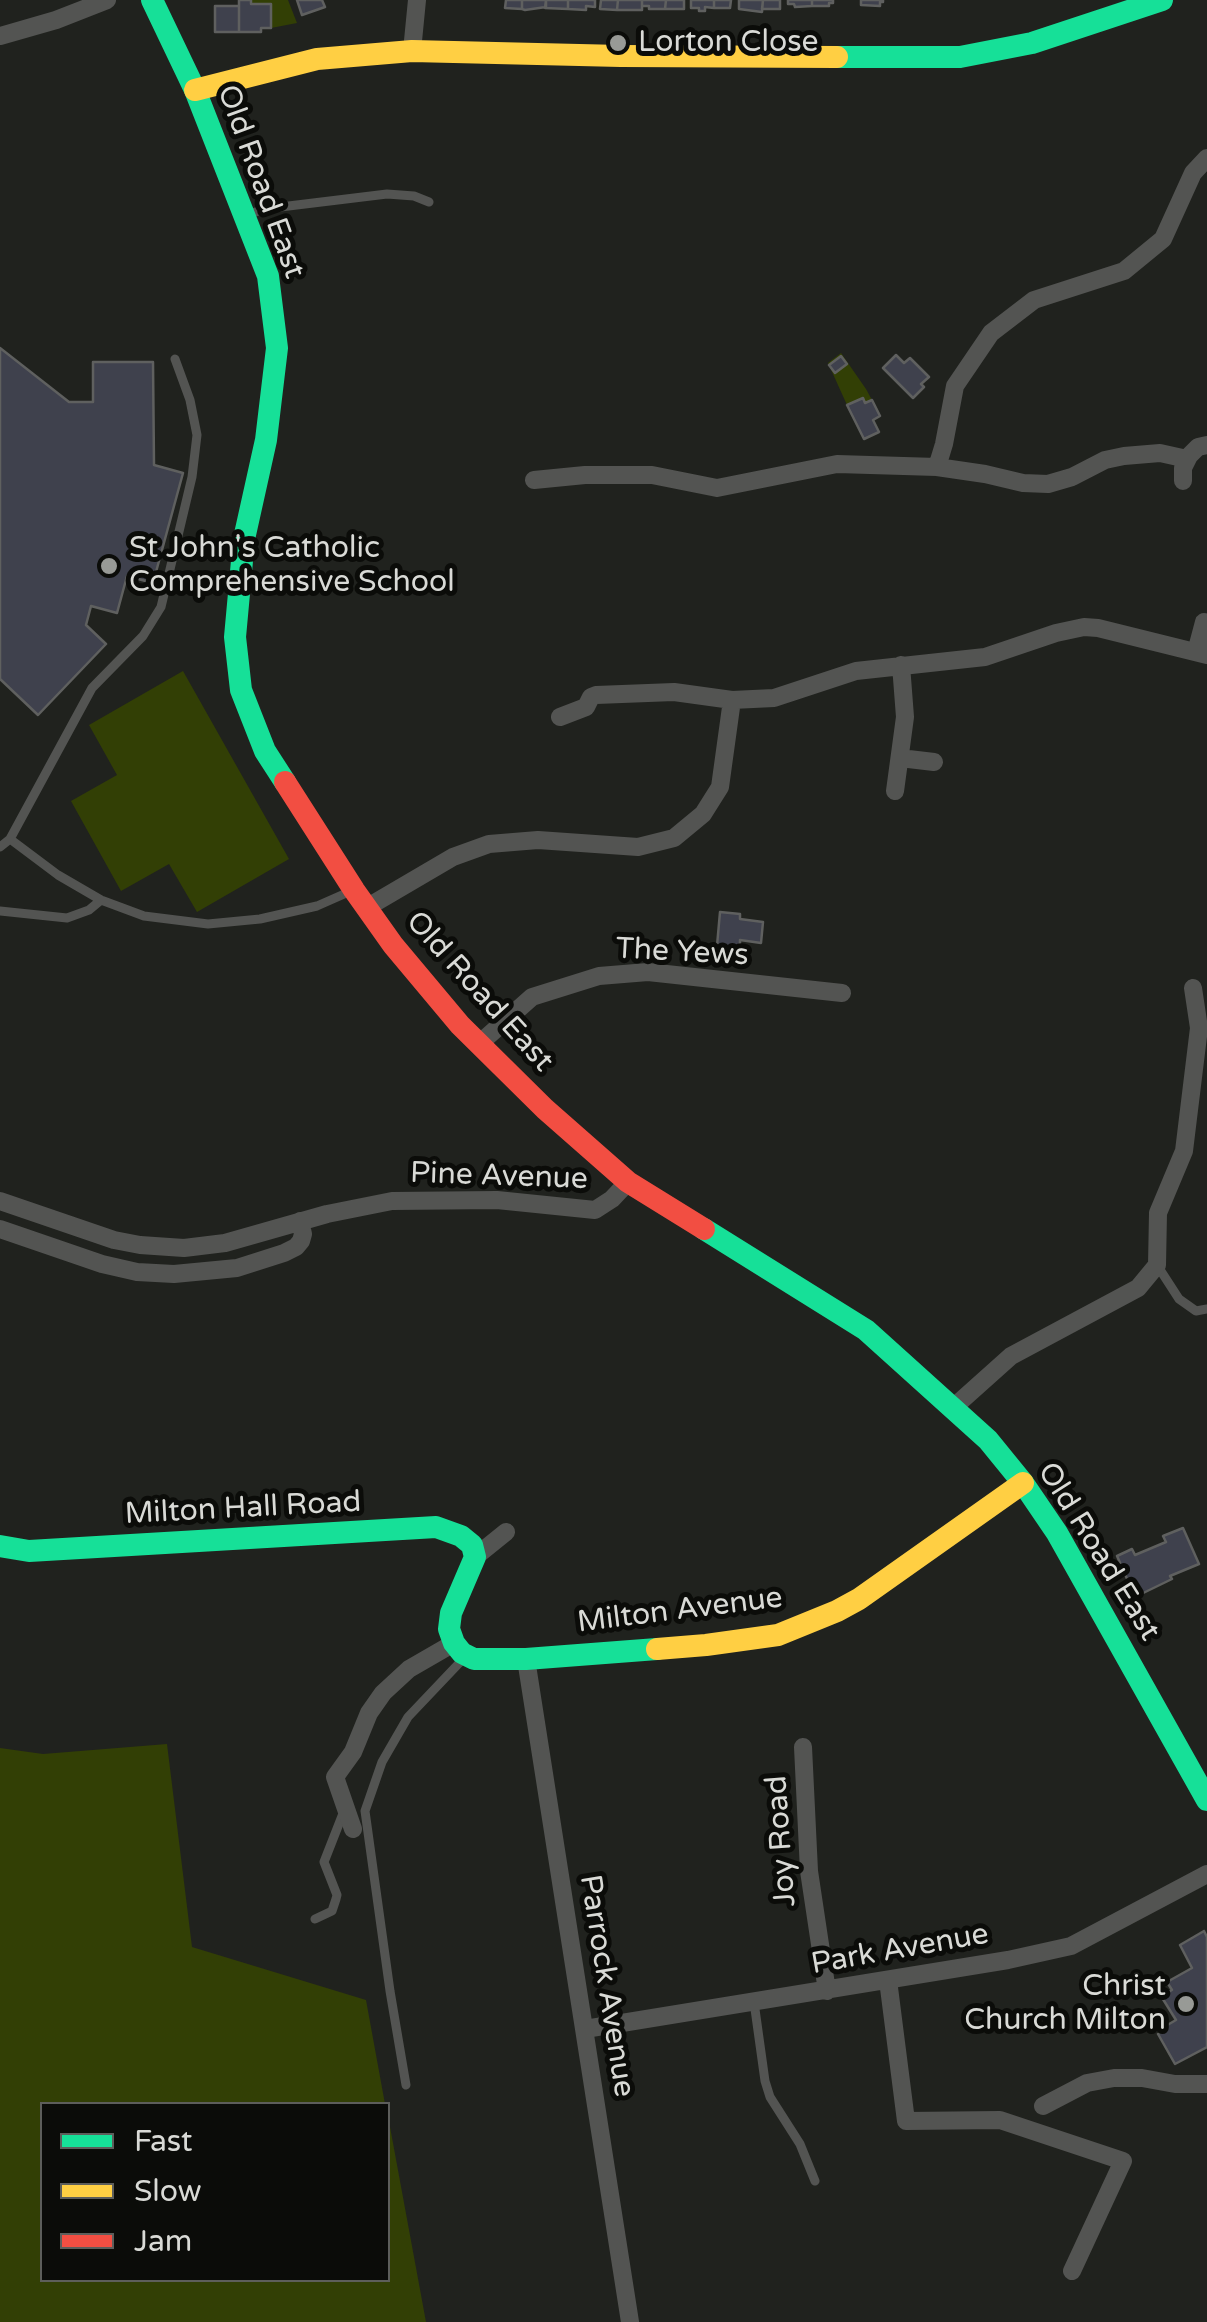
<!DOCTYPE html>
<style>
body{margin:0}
#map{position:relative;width:1207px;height:2322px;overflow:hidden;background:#20221e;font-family:"Varela Round",sans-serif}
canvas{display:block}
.legend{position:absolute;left:40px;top:2102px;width:350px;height:180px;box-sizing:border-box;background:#0b0c09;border:2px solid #5d5e5b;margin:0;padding:12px 18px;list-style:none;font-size:30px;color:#d9dad6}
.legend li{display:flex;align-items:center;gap:20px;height:50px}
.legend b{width:50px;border:2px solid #5d5e5b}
</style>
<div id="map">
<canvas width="1207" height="2322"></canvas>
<ul class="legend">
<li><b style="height:12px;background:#16e098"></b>Fast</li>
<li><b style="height:12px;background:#ffcf43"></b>Slow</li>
<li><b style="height:12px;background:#f24e42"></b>Jam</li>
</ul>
</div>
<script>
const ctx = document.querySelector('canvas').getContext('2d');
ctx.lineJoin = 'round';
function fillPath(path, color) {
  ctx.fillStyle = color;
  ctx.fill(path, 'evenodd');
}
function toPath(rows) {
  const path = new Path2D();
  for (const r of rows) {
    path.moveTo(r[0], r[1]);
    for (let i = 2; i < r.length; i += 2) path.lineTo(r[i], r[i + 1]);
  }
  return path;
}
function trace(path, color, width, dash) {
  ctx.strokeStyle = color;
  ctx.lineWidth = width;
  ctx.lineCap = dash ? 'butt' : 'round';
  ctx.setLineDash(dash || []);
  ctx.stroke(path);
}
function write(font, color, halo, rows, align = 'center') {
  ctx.font = font + ' "Varela Round",sans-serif';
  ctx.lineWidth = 10;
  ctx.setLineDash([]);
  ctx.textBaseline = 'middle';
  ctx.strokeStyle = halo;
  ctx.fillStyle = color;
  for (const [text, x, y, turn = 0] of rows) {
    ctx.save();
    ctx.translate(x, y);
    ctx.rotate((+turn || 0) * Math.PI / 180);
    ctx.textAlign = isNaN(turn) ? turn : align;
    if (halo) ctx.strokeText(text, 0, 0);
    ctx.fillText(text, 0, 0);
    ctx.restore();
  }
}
fillPath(toPath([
 [251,0,288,0,297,23,271,28,271,4,251,4],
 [841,353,866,389,872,400,865,403,862,398,847,405,828,363],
 [183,671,289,859,197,912,169,864,121,891,71,801,117,775,89,725],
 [167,1744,192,1947,366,2000,385,2104,42,2104,42,2280,388,2280,388,2116,426,2322,0,2322,0,1748,43,1754]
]), '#323f05');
const building = toPath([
 [239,0,251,0,251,4,271,4,271,28,261,28,261,32,239,32,239,0],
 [297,0,322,0,325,7,302,15,297,0],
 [506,0,522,0,522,9,505,8,506,0],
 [522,0,546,0,546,7,525,10,522,9,522,0],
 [546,0,568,0,568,9,545,8,546,0],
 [568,0,595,0,595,7,586,6,586,10,568,9,568,0],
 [601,0,618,0,617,10,600,9,601,0],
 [618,0,642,0,642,10,617,10,618,0],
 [642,0,666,0,665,9,649,9,649,6,642,6,642,0],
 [666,0,684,0,684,9,665,9,666,0],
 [691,0,714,0,714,8,705,7,705,11,699,11,699,8,691,8,691,0],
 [714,0,731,0,730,8,714,8,714,0],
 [739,0,763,0,762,12,739,9,739,0],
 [763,0,780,0,780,9,762,9,763,0],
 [788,0,812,0,812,6,795,7,794,4,788,4,788,0],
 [812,0,833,0,833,3,829,3,829,6,812,6,812,0],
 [861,0,883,0,883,2,880,2,880,6,861,5,861,0],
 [215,6,239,6,239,32,215,32,215,6],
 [0,348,69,402,93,402,93,362,153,362,154,465,183,473,153,583,127,576,117,613,91,606,86,625,106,644,38,715,0,679,0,348],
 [896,355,904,363,910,358,929,377,921,384,924,387,913,398,883,368,896,355],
 [841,356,847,364,835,373,829,365,841,356],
 [863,398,865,403,872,400,880,416,873,420,879,432,864,439,847,405,863,398],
 [720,912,740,914,740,919,763,922,761,943,740,940,740,946,737,946,736,959,716,957,720,912],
 [1183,1528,1199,1564,1170,1576,1172,1579,1135,1597,1117,1556,1132,1549,1135,1555,1166,1542,1163,1536,1183,1528],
 [1204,1931,1207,1937,1207,2047,1175,2064,1158,2034,1166,2030,1164,2027,1176,2020,1161,1996,1172,1990,1167,1982,1192,1968,1180,1945,1204,1931]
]);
fillPath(building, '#3f414d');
trace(building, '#5f605f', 2.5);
trace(toPath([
 [247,215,264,209,387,194,414,196,429,202],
 [10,839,58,875,101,900,144,916,208,924,260,919,317,906,351,891],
 [0,847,10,839,92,688,143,636,161,607,192,477,197,435,190,400,175,359],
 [0,911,67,918,89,910,101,900],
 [1157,1265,1179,1299,1196,1311,1207,1309],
 [315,1919,332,1911,336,1899,337,1895,324,1862,344,1811],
 [754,2002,765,2081,770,2097,800,2144,815,2181],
 [406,2085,390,1991,365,1811,382,1762,408,1717,464,1658]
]), '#535452', 9);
trace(toPath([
 [0,36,56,20,107,0],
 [412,51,417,0],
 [937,467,944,444,955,386,991,333,1034,300,1124,271,1163,239,1193,173,1207,158],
 [534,480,585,475,652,475,717,488,837,464,937,467,985,474,1023,483,1048,484,1072,477,1105,460,1124,456,1160,453,1187,459],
 [1183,481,1183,468,1189,456,1198,447,1207,445],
 [1196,652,1204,622],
 [560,717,586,707,591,697,596,695,674,692,732,700,774,698,856,671,985,657,1056,633,1084,627,1098,628,1207,655],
 [900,758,934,762],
 [895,791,905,717,901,665],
 [366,908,453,857,489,844,538,840,638,847,674,838,703,814,720,787,732,700],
 [479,1044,532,997,599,976,648,972,842,993],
 [0,1201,114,1240,140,1245,184,1248,225,1243,327,1214,392,1201,497,1200,595,1210,612,1199,628,1182],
 [0,1229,102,1264,137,1272,174,1274,237,1268,284,1253,296,1247,301,1241,303,1234,300,1221],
 [954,1407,1011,1356,1138,1288,1157,1265,1158,1213,1184,1151,1199,1028,1193,988],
 [475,1557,506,1532],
 [526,1659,630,2322],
 [803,1747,809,1871,827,1991],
 [353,1829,335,1777,353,1752,369,1713,383,1693,409,1669,454,1643],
 [888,1980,906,2121,1000,2120,1123,2161,1072,2271],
 [585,2029,1008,1960,1071,1946,1207,1874],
 [1043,2106,1087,2083,1114,2078,1142,2078,1175,2084,1207,2084]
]), '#535452', 18);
trace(toPath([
 [152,0,195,90,268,276,277,348,266,440,244,539,235,637,241,690,265,751,285,782],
 [837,57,960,57,1032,43,1162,0],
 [704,1229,866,1330,988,1440,1023,1483,1057,1533,1207,1800],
 [0,1546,29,1551,436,1527,461,1536,472,1545,475,1557,451,1613,449,1629,454,1643,462,1653,474,1659,526,1659,657,1649]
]), '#16e098', 22);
trace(toPath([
 [195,90,317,59,412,51,621,56,837,57],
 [657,1649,706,1645,778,1635,837,1611,859,1599,1023,1483]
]), '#ffcf43', 22);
trace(toPath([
 [285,782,354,890,393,945,460,1025,545,1109,628,1182,704,1229]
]), '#f24e42', 22);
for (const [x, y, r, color] of [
 [618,43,10,"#989a96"],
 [109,566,10,"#989a96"],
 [1186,2004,10,"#989a96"]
]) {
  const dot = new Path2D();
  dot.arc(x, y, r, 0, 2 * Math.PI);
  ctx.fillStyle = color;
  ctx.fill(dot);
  trace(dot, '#0b0c09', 4);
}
write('30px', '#d9dad6', '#0b0c09', [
 ["Lorton Close",638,43],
 ["St John's Catholic",129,549],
 ["Comprehensive School",129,583],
 ["Christ",1166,1987,"right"],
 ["Church Milton",1166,2021,"right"]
], 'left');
write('30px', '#d9dad6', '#0b0c09', [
 ["Old Road East",260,182,70],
 ["The Yews",682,953,3],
 ["Old Road East",479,992,48],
 ["Pine Avenue",499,1177,2],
 ["Milton Hall Road",243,1509,-3],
 ["Old Road East",1098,1552,58],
 ["Milton Avenue",680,1611,-7],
 ["Joy Road",782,1841,-94],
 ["Park Avenue",900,1950,-10],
 ["Parrock Avenue",606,1986,81]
]);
</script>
